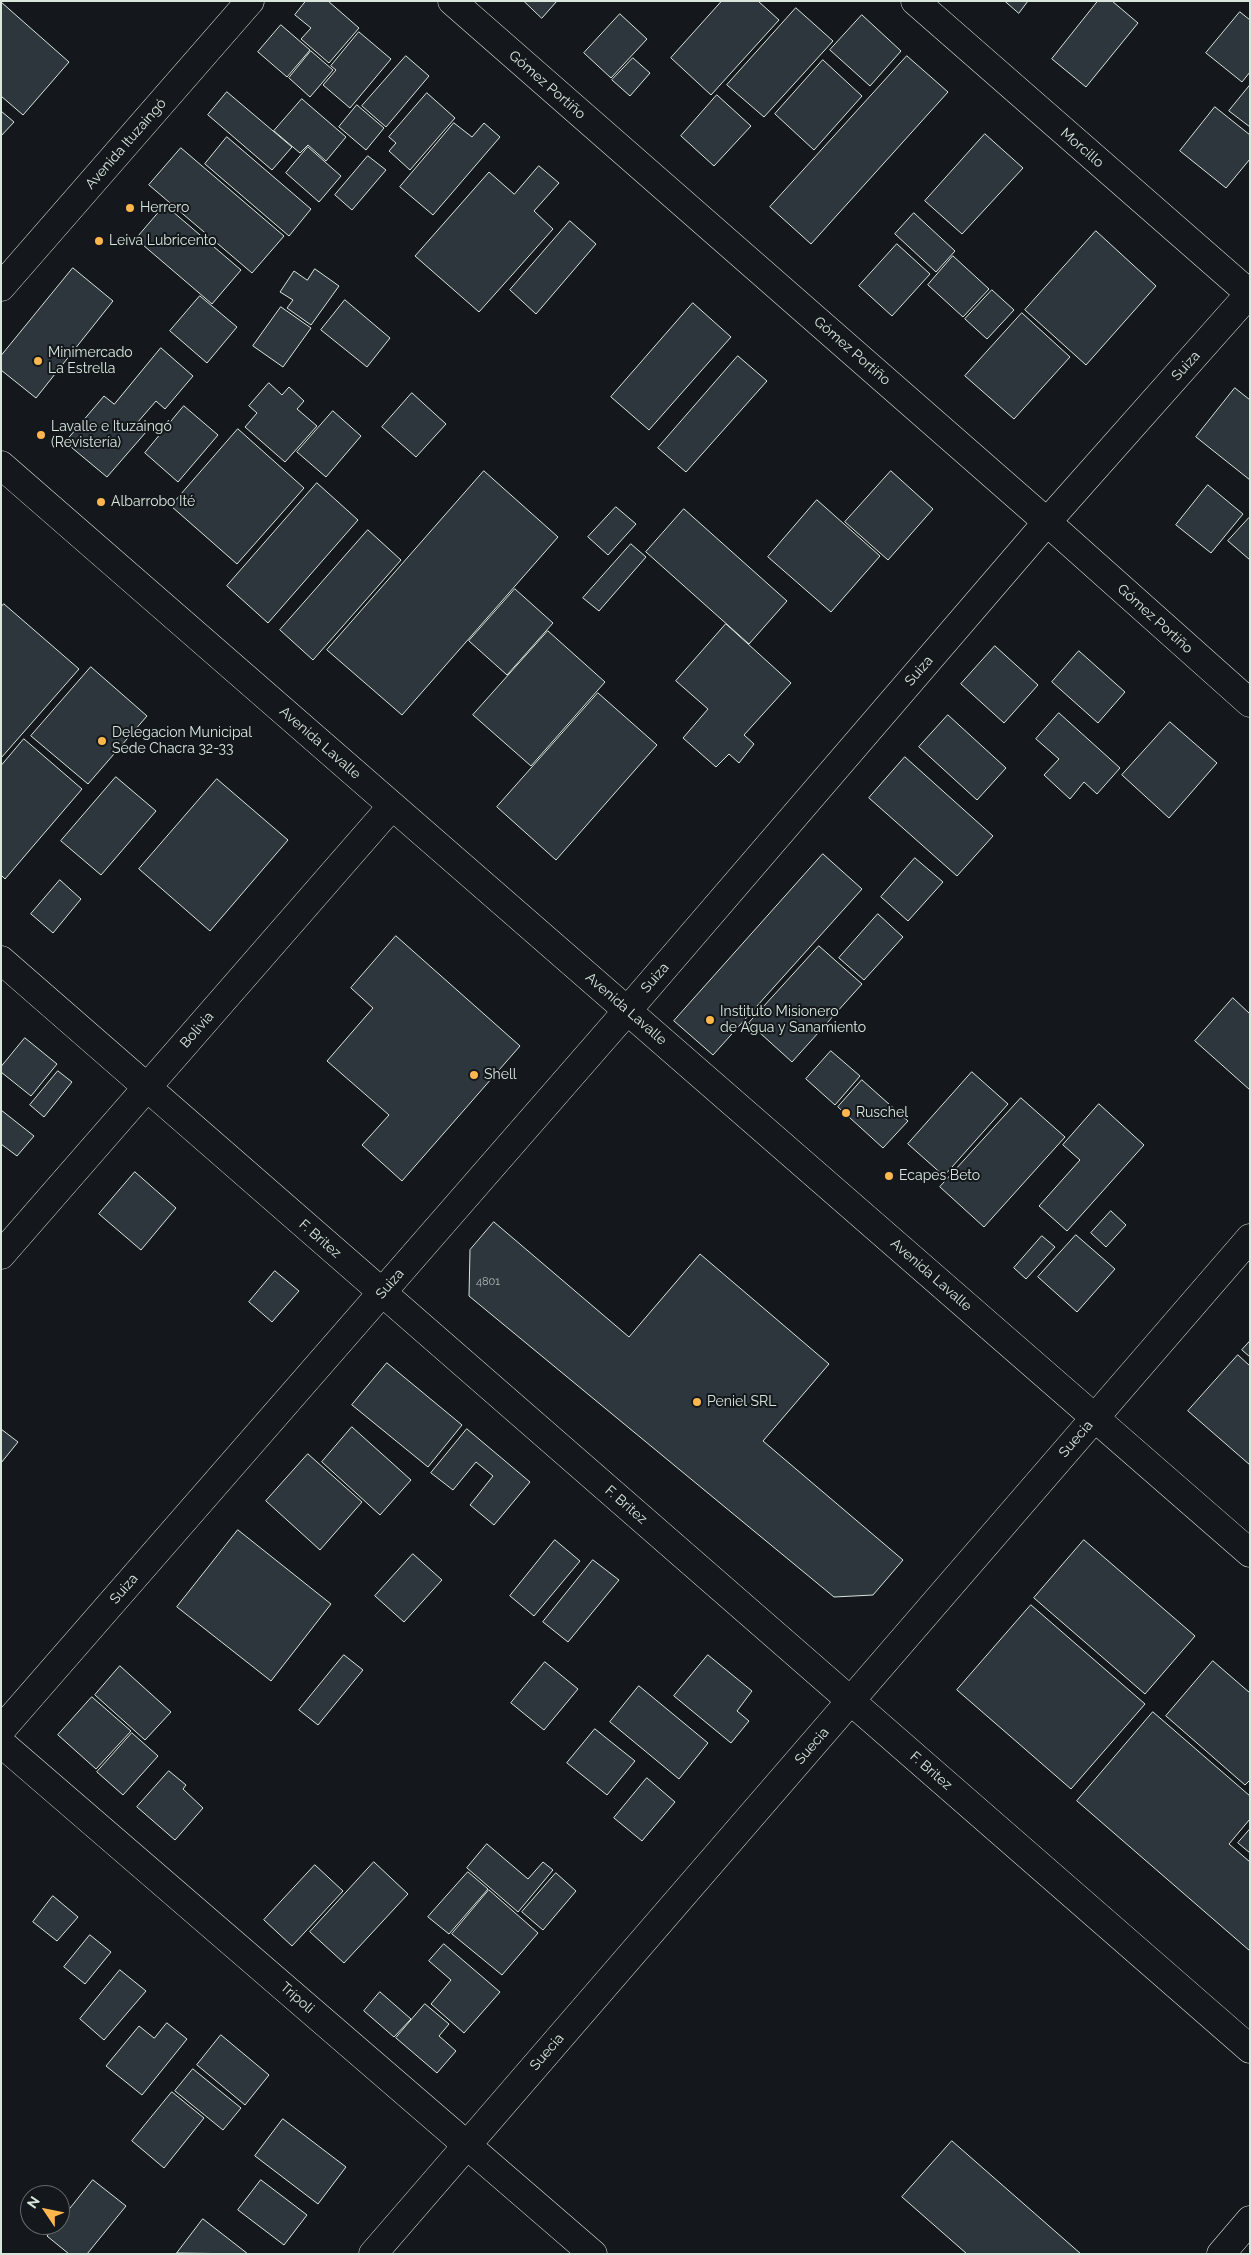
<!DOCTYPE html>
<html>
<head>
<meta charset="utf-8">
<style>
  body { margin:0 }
  #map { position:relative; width:1251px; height:2255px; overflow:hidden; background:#14181c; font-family:Raleway,sans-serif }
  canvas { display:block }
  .frame { position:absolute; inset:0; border:2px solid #d8e6dc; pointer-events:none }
  .north { position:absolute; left:20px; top:2185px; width:50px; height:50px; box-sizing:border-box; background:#14181c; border:1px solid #626a69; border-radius:50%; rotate:304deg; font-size:14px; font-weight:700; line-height:20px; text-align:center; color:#d8e6dc }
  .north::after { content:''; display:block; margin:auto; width:18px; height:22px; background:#ffb74d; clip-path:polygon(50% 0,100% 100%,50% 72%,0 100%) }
</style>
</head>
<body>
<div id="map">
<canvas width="1251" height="2255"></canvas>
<div class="frame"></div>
<div class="north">N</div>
</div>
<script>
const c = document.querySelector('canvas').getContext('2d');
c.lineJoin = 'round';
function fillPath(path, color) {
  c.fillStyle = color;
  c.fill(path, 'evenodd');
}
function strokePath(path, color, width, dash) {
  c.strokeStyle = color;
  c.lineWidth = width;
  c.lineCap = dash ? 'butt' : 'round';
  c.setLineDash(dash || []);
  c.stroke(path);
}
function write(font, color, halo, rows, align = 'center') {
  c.font = font + ' Raleway,sans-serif';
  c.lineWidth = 4;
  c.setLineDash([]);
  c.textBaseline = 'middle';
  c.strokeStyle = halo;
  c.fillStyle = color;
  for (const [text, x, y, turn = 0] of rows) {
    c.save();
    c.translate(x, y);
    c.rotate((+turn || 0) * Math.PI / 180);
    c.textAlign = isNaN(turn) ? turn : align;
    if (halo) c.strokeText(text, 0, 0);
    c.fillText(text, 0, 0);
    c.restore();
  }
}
const building = new Path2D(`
  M306,1H328L359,28L329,63L301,39L311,28L295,15Z
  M524,1H557L542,18Z
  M722,1H758L779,20L711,95L671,58Z
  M1005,1H1028L1019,13Z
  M1098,1H1112L1138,23L1086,87L1052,59Z
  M1,2L69,62L23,115L1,96Z
  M796,8L833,41L764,117L727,85Z
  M1240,12L1250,20V72L1242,82L1206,53Z
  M620,14L647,39L611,78L584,53Z
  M862,15L901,51L870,86L830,50Z
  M281,25L310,50L287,77L258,52Z
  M359,32L391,59L350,108L323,85L336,70L331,66Z
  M311,51L333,70L310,97L289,78Z
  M406,56L429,76L386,127L362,106Z
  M907,56L948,92L811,244L770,207Z
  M633,58L650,73L630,96L612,80Z
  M823,60L862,96L814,150L775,114Z
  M1250,85V127L1229,111Z
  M227,92L292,147L272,170L208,115Z
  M427,93L455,118L410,170L389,151L396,143L389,137Z
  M717,95L751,126L714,166L681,136Z
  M302,99L346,137L326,161L308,145L300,153L274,131Z
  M357,105L384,128L366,150L339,127Z
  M1215,107L1250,135V159L1226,188L1180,151Z
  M1,111L14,122L1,136Z
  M454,123L472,137L484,123L500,137L433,215L400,187Z
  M985,134L1023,168L962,234L925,201Z
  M227,137L311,209L289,236L205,164Z
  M308,147L341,176L319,202L286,173Z
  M181,148L284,236L252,273L149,185Z
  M368,156L386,170L352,210L335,195Z
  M539,166L559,183L534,211L553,229L479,312L415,256L489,172L514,194Z
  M165,205L241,270L212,304L136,239Z
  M914,213L955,251L936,272L895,234Z
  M570,221L596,244L536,314L510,290Z
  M1096,231L1156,286L1086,365L1025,310Z
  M897,244L930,274L892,316L859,286Z
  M953,256L989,289L963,317L928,285Z
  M73,268L113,301L36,398L1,370V356Z
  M315,269L339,286L311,325L287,308L293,300L280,292L294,271L307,280Z
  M992,290L1014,310L987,339L965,319Z
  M200,296L237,327L207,363L170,331Z
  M345,300L390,338L367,367L321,330Z
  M693,303L731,337L649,430L611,397Z
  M281,307L311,328L283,367L253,346Z
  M1022,313L1070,357L1014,419L965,376Z
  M161,348L193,376L165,409L156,401L137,423L146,432L107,477L65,442L104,396L114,404Z
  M738,356L767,381L686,472L658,448Z
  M269,383L282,395L289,387L304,401L297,409L317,426L285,462L245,427L257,413L249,406Z
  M1235,388L1250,400V480L1196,437Z
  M412,393L446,424L416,457L382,427Z
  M184,406L218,435L178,482L145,453Z
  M333,411L361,436L326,477L297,452Z
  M238,429L304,488L237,564L171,506Z
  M484,471L558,537L402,715L327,650Z
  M891,471L933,509L888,560L845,522Z
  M317,483L358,520L268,623L227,586Z
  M1208,485L1243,514L1211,553L1176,525Z
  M817,500L880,556L831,612L768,557Z
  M616,507L636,524L608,555L588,537Z
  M684,509L787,601L749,644L646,552Z
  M1249,518L1250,519V560L1228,541Z
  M368,530L401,560L313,660L280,630Z
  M631,544L646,557L599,611L583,598Z
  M515,589L553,623L507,675L469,641Z
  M4,604L79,669L1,758V607Z
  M726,624L791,683L744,735L754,744L739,763L729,754L716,767L683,738L708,709L676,681Z
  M548,631L605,682L531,766L473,715Z
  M995,646L1038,685L1004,723L961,684Z
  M1079,651L1125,692L1098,723L1052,682Z
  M91,667L147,716L88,784L31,736Z
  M598,693L657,745L556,860L497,807Z
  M1059,713L1120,768L1097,794L1084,782L1070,799L1044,775L1059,759L1036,739Z
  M948,715L1006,768L977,800L919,747Z
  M1170,722L1217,763L1169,818L1122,775Z
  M24,739L82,789L5,879L1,875V766Z
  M905,757L993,836L957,876L869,798Z
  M116,777L156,811L101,875L61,841Z
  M217,779L288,840L210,931L139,869Z
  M823,854L862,889L713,1055L674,1021Z
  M915,858L943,882L908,921L881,897Z
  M60,880L81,899L53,933L31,914Z
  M878,914L903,937L864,980L839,958Z
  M396,936L520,1046L402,1181L362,1145L389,1115L327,1061L373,1008L351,988Z
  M819,946L862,984L792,1062L749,1023Z
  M1233,998L1250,1014V1090L1195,1041Z
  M25,1038L57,1064L31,1096L1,1072V1067Z
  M831,1051L860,1076L835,1105L806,1079Z
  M58,1071L72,1082L44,1117L30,1105Z
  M972,1072L1008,1104L944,1176L908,1144Z
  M862,1080L908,1121L883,1148L838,1107Z
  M1021,1098L1065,1137L984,1227L940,1187Z
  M1099,1104L1144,1145L1067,1231L1039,1206L1080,1160L1063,1145Z
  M1,1110L34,1136L17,1156L1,1144Z
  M135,1172L176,1208L141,1250L99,1214Z
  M1111,1211L1126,1225L1106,1247L1091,1233Z
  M494,1222L629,1337L700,1254L829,1364L763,1441L903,1560L873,1595L834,1597L469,1296L470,1250Z
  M1076,1235L1115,1269L1077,1312L1038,1277Z
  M1042,1236L1055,1247L1026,1279L1014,1268Z
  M275,1271L299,1291L272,1322L249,1302Z
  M1250,1341V1357L1242,1350Z
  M1238,1355L1250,1366V1465L1188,1411Z
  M387,1363L462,1425L428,1467L352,1405Z
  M352,1427L411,1480L380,1515L322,1462Z
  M1,1429L18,1442L1,1463Z
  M467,1429L530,1482L494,1525L470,1505L493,1476L476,1462L453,1490L431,1473Z
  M308,1454L362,1502L320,1550L266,1501Z
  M238,1530L331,1604L271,1681L177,1607Z
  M555,1540L580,1561L534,1616L510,1596Z
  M1084,1540L1195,1636L1145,1694L1034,1598Z
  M413,1554L442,1580L404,1622L375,1596Z
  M593,1560L619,1580L568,1642L543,1622Z
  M1031,1605L1145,1704L1071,1789L957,1690Z
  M344,1655L363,1670L318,1725L299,1710Z
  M708,1655L752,1691L737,1711L749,1721L731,1743L674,1696Z
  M1213,1661L1250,1693V1780L1245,1785L1166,1716Z
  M545,1662L578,1689L544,1730L511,1703Z
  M120,1666L171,1712L145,1740L95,1695Z
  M639,1686L708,1743L679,1779L610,1722Z
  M92,1697L131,1731L96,1769L58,1735Z
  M1153,1712L1250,1796V1819L1229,1844L1250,1862V1951L1077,1801Z
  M595,1729L635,1761L607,1795L567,1763Z
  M132,1733L158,1756L123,1795L97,1772Z
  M169,1771L186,1785L183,1789L203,1808L175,1840L137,1807Z
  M647,1778L675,1802L642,1841L614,1818Z
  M1250,1829V1853L1238,1843Z
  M487,1844L528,1879L543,1862L553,1870L518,1912L467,1868Z
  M374,1862L408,1894L344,1963L310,1932Z
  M315,1865L343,1891L292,1946L264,1920Z
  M468,1872L488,1889L449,1934L428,1917Z
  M556,1873L576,1891L543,1930L522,1912Z
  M489,1890L538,1933L502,1975L452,1934Z
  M53,1896L78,1917L57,1941L33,1922Z
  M90,1935L111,1952L85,1984L64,1967Z
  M444,1944L500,1992L464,2033L431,2004L451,1980L429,1961Z
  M120,1970L146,1991L104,2040L80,2019Z
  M380,1992L411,2019L394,2037L364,2011Z
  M425,2004L449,2024L439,2036L456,2051L437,2073L396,2038Z
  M167,2023L187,2039L142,2095L106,2066L139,2026L154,2038Z
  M221,2035L269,2075L245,2105L197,2065Z
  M193,2069L241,2108L223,2130L175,2091Z
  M172,2092L204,2118L164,2168L132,2141Z
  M283,2119L346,2167L318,2204L255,2156Z
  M952,2141L1081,2254H967L902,2197Z
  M93,2180L126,2206L87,2254H69L47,2236L56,2225H60V2221Z
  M261,2180L307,2215L284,2245L238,2210Z
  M203,2219L248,2254L177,2253Z`);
fillPath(building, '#2c363c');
strokePath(building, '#d8e6dc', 1);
const minor = new Path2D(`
  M452,1L1047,522L1250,703
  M915,1L1250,294
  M1,960L1250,2049
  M1,1255L392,806
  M1,1730L627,1011L1047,522L1250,293
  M1,1743L593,2254
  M373,2254L1250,1238`);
const secondary = new Path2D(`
  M1,287L250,1
  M1221,2254L1250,2220`);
const primary = new Path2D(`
  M1,465L1250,1553`);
strokePath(minor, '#d8e6dc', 29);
strokePath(secondary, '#d8e6dc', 29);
strokePath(primary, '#d8e6dc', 29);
strokePath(minor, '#14181c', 28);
strokePath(secondary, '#14181c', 28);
strokePath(primary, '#14181c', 28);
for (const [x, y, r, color] of [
  [130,208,5,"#ffb74d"],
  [99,241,5,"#ffb74d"],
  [38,361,5,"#ffb74d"],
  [41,435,5,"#ffb74d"],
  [101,502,5,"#ffb74d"],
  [102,741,5,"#ffb74d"],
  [710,1020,5,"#ffb74d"],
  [474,1075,5,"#ffb74d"],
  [846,1113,5,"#ffb74d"],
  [889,1176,5,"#ffb74d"],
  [697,1402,5,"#ffb74d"]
]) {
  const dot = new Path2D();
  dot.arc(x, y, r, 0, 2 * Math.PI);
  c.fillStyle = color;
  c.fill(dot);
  strokePath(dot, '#14181c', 2);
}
write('11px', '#adbab4', null, [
  ["4801",488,1282]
]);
write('14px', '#d8e6dc', '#14181c', [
  ["Gómez Portiño",547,85,41],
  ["Avenida Ituzaingó",126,144,-49],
  ["Morcillo",1082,148,41],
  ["Gómez Portiño",852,351,41],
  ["Suiza",1186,366,-48],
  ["Gómez Portiño",1155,619,42],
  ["Suiza",919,671,-49],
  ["Avenida Lavalle",320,743,41],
  ["Suiza",655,978,-49],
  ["Avenida Lavalle",626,1009,41],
  ["Bolivia",197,1030,-49],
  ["F. Britez",320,1239,41],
  ["Avenida Lavalle",931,1275,41],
  ["Suiza",390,1284,-49],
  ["Suecia",1076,1439,-49],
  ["F. Britez",626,1505,41],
  ["Suiza",124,1589,-49],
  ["Suecia",812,1746,-49],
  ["F. Britez",931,1771,41],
  ["Trípoli",297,1998,41],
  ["Suecia",547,2052,-49]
]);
write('14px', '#d8e6dc', '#14181c', [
  ["Herrero",140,208],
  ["Leiva Lubricento",109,241],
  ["Minimercado",48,353],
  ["La Estrella",48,369],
  ["Lavalle e Ituzaingó",51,427],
  ["(Revistería)",51,443],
  ["Albarrobo Ité",111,502],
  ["Delegacion Municipal",112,733],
  ["Sede Chacra 32-33",112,749],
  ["Instituto Misionero",720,1012],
  ["de Agua y Sanamiento",720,1028],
  ["Shell",484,1075],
  ["Ruschel",856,1113],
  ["Ecapes Beto",899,1176],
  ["Peniel SRL",707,1402]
], 'left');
</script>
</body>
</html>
